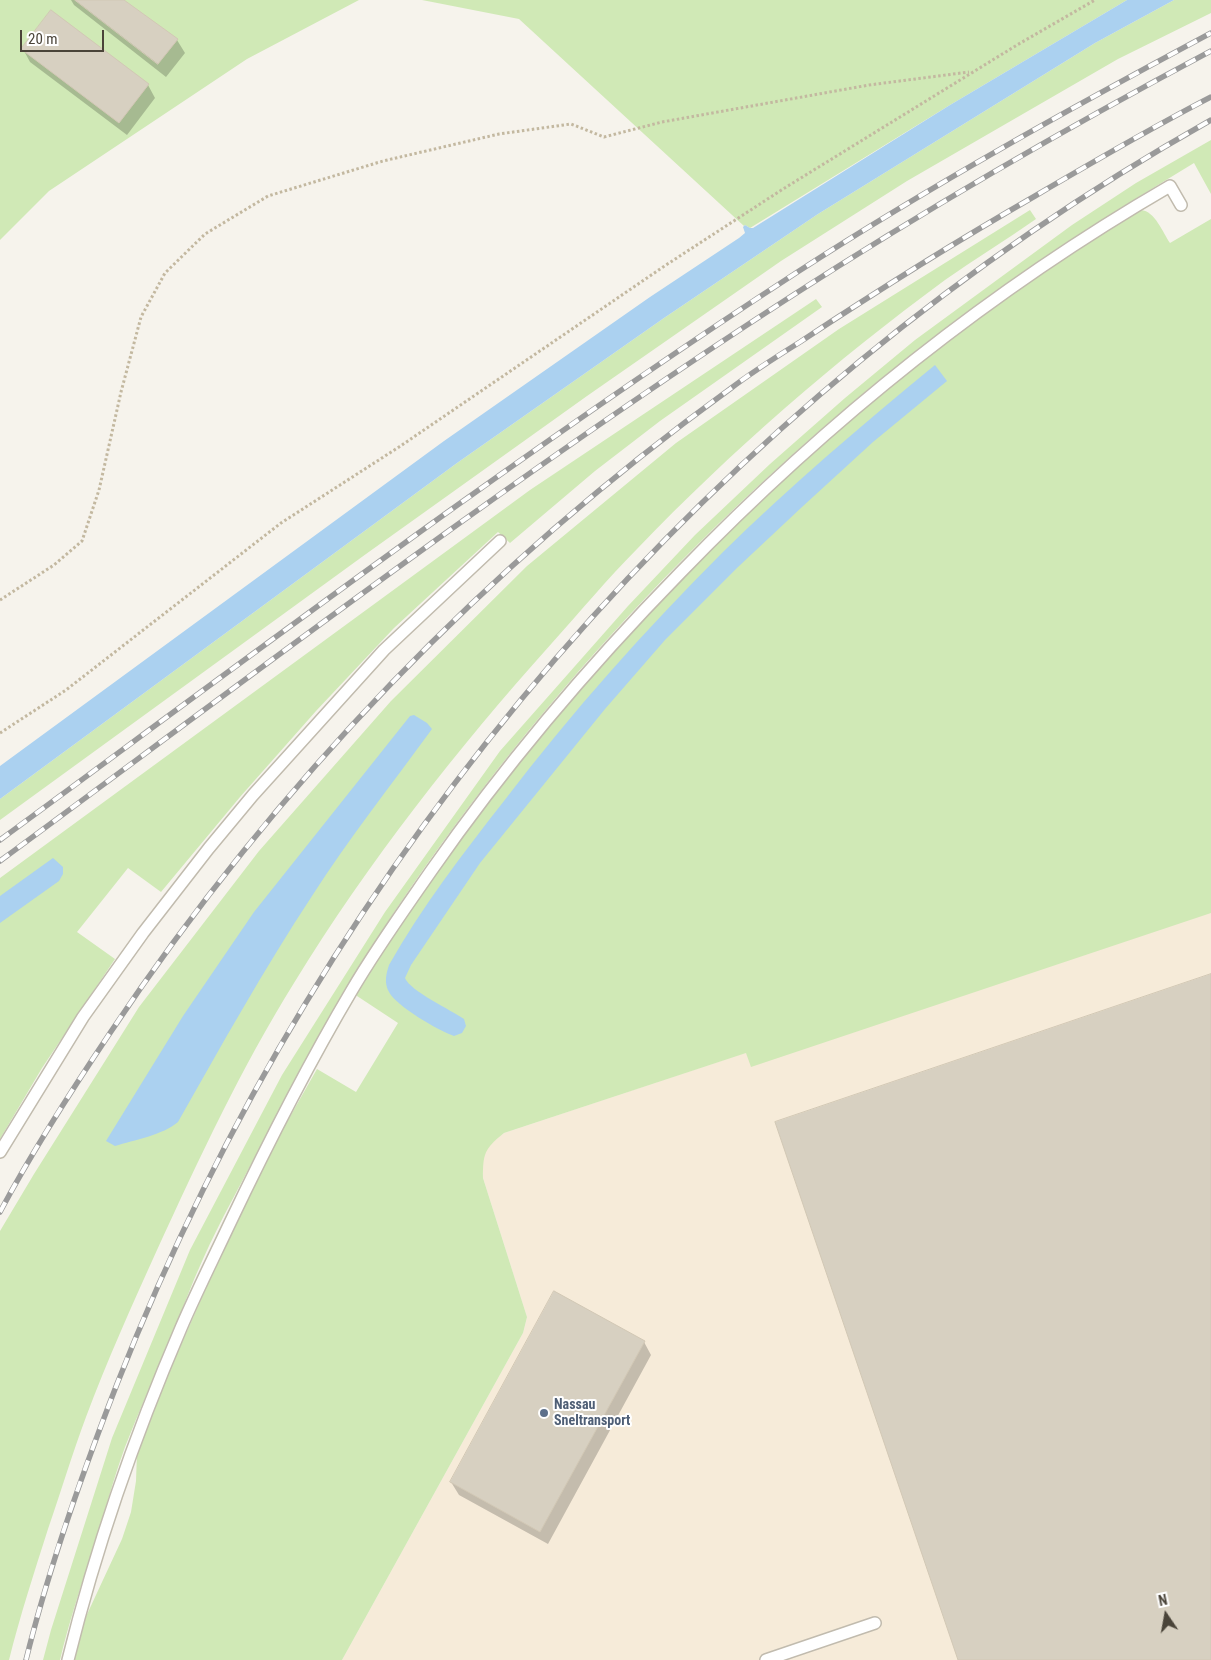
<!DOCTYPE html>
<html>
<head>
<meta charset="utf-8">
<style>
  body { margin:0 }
  #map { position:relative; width:1211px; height:1660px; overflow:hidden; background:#f6f3ec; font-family:"Roboto Condensed",sans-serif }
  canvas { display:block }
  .north { position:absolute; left:1141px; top:1590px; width:50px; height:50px; -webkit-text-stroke:4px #fff; paint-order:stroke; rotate:348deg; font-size:14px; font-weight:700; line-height:20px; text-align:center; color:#4a4439 }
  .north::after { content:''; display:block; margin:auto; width:18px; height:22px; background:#4a4439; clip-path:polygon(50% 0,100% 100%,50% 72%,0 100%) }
  .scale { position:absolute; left:20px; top:30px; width:84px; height:22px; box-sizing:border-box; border:2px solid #4a4439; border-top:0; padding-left:6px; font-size:15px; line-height:18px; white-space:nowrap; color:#4a4439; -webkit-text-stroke:4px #fff; paint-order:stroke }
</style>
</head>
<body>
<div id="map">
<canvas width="1211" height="1660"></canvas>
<div class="north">N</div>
<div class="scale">20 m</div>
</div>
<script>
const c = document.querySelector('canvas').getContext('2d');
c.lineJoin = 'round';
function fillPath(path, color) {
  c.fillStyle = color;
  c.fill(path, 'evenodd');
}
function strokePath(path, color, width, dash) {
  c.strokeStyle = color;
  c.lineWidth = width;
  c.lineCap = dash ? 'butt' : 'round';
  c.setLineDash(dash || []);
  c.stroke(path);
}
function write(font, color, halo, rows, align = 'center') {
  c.font = font + ' "Roboto Condensed",sans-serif';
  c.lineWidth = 4;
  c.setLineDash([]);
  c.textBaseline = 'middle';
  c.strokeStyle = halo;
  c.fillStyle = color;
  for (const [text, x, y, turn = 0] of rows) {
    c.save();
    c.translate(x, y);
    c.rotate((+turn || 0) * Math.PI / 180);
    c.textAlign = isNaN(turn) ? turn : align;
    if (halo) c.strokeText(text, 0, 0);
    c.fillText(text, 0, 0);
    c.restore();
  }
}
fillPath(new Path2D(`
  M1211,898V1660H342L523,1333L527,1317L483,1178V1158L487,1148L495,1140L504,1133Z`), '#f6ebd9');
fillPath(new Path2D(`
  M0,0H359L247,59L49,191L0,240Z
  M422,0H1127L950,105L750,228L745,225L744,226L519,19Z
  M1174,0H1211V13L1118,59L907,181L781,261L587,396L366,554L0,820V799L457,463L664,318L818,214L1095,43Z
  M1211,140V194L1194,163C1100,220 1007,279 921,347C716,507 526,710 384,928C339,999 298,1072 260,1147C241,1184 220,1221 203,1259C191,1285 181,1313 170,1340C155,1375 139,1411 125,1447C113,1480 104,1515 93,1549C81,1586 69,1622 60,1660H43L51,1630L112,1438L190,1250L282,1075L385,912L500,751L628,606L695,535L770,464L845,398L915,340L1072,225L1136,183Z
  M1030,210L1036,219C1006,240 975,259 945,280C836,360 731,451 637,549C607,579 580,612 552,643C457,749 368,862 294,983C241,1068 199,1159 157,1250C132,1305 107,1361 86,1417C72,1454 61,1492 48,1529C34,1573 20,1616 9,1660H0V1231L34,1174L139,1007L259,851L391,701L527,566L676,443L839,329Z
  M1141,210C1155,211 1163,233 1170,243L1211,219V913L751,1067L746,1053L504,1133C484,1149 483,1154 483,1178L527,1317L523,1333L342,1660H74L83,1623L122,1539L131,1512L136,1481L137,1453L173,1363L221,1254L271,1150L317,1069L356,1092L398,1023L357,996V992C409,911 464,829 525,754C605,657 691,565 783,480C839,427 899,379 960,333C1006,298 1052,262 1102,232C1115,225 1128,216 1141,210Z
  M816,299L822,307L660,421L595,471L510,543L498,532L394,628L316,711L240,797L161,892L128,868L77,932L115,959L42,1068L0,1139V878L530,490Z`), '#d0e9b6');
fillPath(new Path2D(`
  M1127,0H1174L1095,43L818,214L664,318L457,463L0,799V766L444,441L650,297L739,238L745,233L743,227L745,225L750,228H753L950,105Z
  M935,365L947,381L873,442L802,507L738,567L665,640L605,709L480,863L411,965L405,978C410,991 451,1010 464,1019L466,1026L462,1033L454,1036C439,1031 396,1006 389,992C384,983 386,974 389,965C421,908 464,852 504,801C571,713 645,630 723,552C790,486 862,425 935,365Z
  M414,715L427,723L432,729C392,784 349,838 312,896C264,969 221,1046 178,1122C163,1135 134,1140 115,1146L106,1141L183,1016L254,912L410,716Z
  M53,858L63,867V874L59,881L0,923V896Z`), '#abd1f0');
fillPath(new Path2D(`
  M71,0H122L177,40L185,53L166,77L74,5Z
  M23,49L148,85L155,98L127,135L30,62Z
  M644,1342L651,1355L548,1544L459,1495L451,1482Z`), '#0003');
const building = new Path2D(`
  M75,0H124L178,39L158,64Z
  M51,10L149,84L119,123L21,49Z
  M1211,974V1660H958L775,1122Z
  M554,1291L645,1341L540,1532L450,1482Z`);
fillPath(building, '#d7d0c1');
strokePath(building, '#d2c8b5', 1);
const service = new Path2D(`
  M0,1152L83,1017L143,933L209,848L253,795L384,650L500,541
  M68,1660C96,1547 135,1435 181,1328C196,1293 213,1259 229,1225C267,1145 307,1066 352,990C376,949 404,910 431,871C505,765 589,666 680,573C825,423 989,291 1170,186L1181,205
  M766,1660L875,1623`);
strokePath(service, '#c1bbae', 14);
strokePath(new Path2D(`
  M0,600L54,565L82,541L99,490L121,392L141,317L165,273L205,234L268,196L383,161L499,134L571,124L604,137L662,122L869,85L969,72
  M0,733L66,690L281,523L399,447L666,265L783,189L1017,45L1095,0`), '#c3b8a0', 3, [2.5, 2.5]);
strokePath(service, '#fff', 11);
const rail = new Path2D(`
  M0,840C264,646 525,449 799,271C932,185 1071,108 1211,33
  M0,861C259,670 516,474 787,299C925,210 1066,128 1211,51
  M0,1212C33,1150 71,1091 110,1033C276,784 487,565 730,389C752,372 776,357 800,342C877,291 955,242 1035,196C1093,162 1151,128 1211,97
  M26,1660C49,1566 82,1474 117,1384C325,855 715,399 1211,120`);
strokePath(rail, '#9a9a9a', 5.5);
strokePath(rail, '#fff', 4, [11]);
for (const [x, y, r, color] of [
  [544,1413,5,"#5c6f8a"]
]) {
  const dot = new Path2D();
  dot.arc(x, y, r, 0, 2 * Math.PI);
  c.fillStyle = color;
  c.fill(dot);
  strokePath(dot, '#fff', 2);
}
write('bold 14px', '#4e5e75', '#fff', [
  ["Nassau",554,1405],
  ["Sneltransport",554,1421]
], 'left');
</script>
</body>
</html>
